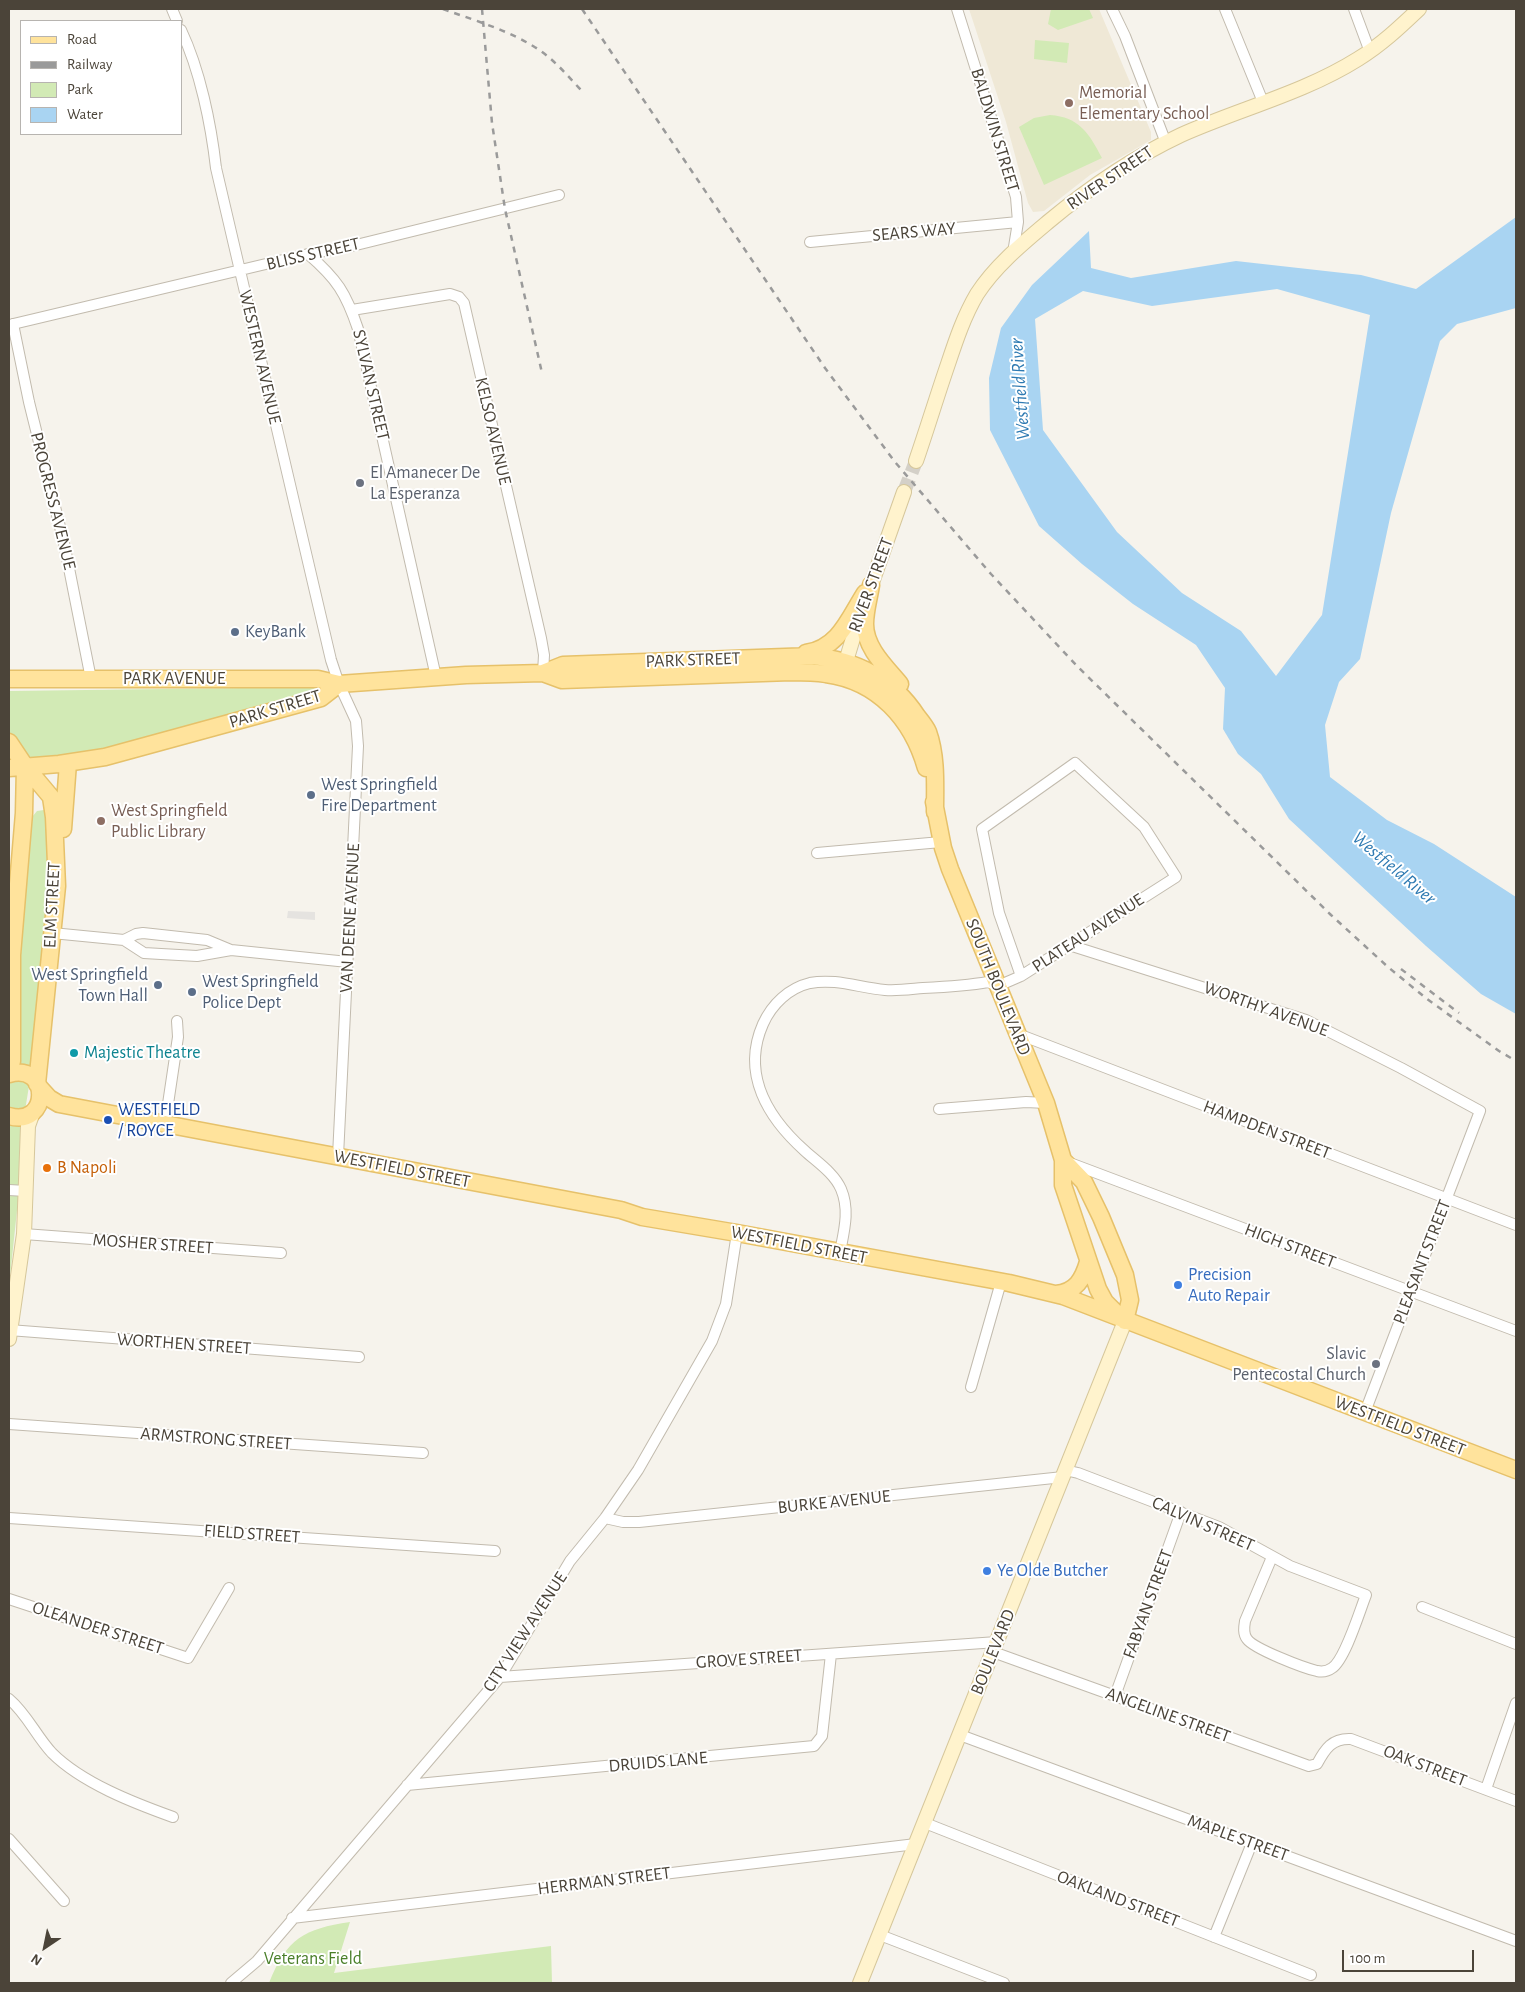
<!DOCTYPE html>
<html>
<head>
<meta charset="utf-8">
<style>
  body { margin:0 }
  #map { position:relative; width:1525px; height:1992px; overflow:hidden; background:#f6f3ec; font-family:"Alegreya Sans",sans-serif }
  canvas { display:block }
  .frame { position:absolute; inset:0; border:10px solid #4b4439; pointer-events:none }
  .legend { position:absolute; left:20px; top:20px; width:162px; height:115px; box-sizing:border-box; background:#fff; border:1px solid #b7b4b0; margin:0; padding:6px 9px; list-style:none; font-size:15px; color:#4b4439 }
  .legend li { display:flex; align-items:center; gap:10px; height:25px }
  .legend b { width:25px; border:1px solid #b7b4b0 }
  .north { position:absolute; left:20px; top:1922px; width:50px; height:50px; -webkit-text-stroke:4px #fff; paint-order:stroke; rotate:214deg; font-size:14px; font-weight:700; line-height:20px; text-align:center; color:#4b4439 }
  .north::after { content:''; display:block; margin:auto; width:18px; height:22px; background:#4b4439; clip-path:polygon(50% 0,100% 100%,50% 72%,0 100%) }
  .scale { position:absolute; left:1342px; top:1950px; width:132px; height:22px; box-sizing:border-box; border:2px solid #4b4439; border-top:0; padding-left:6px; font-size:15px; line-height:18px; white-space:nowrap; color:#4b4439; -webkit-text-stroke:4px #fff; paint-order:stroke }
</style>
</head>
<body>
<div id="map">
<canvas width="1525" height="1992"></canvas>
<div class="frame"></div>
<ul class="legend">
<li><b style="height:6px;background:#ffe39c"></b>Road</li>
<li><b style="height:6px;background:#9a9a9a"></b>Railway</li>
<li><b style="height:14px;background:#d2eab5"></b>Park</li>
<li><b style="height:14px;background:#a9d4f2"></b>Water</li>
</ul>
<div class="north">N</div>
<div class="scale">100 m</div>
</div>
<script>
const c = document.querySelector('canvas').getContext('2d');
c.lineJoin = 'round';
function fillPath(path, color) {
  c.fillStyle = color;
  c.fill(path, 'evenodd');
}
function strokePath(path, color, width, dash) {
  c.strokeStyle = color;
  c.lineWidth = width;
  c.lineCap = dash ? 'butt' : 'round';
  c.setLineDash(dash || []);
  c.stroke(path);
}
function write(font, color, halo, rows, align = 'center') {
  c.font = font + ' "Alegreya Sans",sans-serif';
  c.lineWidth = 4;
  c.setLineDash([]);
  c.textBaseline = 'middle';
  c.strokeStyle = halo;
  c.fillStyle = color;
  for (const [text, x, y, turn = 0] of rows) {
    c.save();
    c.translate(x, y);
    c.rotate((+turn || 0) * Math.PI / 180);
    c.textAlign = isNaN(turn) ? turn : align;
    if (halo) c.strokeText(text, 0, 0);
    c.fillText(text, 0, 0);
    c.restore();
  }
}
fillPath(new Path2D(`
  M969,9H1099L1151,132V140L1090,175L1044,211L1033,212L1028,203L1006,122Z`), '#efe8d6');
fillPath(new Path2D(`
  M1051,9H1089L1093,18L1058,30L1048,24Z
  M1035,40L1069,43L1067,63L1034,59Z
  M1050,115C1079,117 1089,133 1102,158L1044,185L1019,127L1034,118Z
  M318,687L319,691C217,720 115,757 9,760V691Z
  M44,810L46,814L49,861L47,898L33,1061L24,1117L18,1201L9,1286V1068L17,1003L32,817L37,811Z
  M350,1922L334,1973L551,1946L552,1983H269C287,1938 304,1929 350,1922Z`), '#d2eab5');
fillPath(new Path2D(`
  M288,911L315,912V920L287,918Z`), '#e5e3e0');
fillPath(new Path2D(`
  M1516,217V308L1457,324L1440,341L1391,513L1360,659L1339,682L1325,725L1330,777L1387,820L1434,844L1516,897V1014L1481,994L1426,946L1289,819L1261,774L1238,754L1223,729L1225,688L1196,645L1133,604L1082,564L1039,526L990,430L989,378L1001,328L1032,285L1089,231L1091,268L1131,278L1236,261L1361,275L1416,289ZM1277,289L1370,315L1322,615L1276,676L1241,631L1182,593L1117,532L1043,430L1035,319L1083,291L1152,306Z`), '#a9d4f2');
strokePath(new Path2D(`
  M904,492L916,461`), '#d4d0c8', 14, [14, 7]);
const street = new Path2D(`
  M172,9L177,21
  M957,9L1016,197L1018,222L1013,253
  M1112,9L1125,36L1166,143
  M1225,9L1263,102
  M1354,9L1370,52
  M181,30C200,70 211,124 216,168L331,660L339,684L356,721L358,746L338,1156
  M810,242L1018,222
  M308,254C337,279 346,293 358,329L436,677
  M352,310L450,294L459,297L464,303L541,638L544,655L543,673
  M13,324L29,402L64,543L91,679
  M9,325L308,254L352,246L559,195
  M817,853L941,842
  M52,933L124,940L144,953L161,954L197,956L231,950L348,962
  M124,940L136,934L143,933L207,940L231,950
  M1069,945L1306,1020L1401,1068L1480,1111L1365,1412
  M1018,1034L1516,1225
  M939,1109L1026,1102L1046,1103
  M165,1124L178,1037L177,1021
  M1070,1163L1516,1331
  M9,1190L26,1191
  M24,1234L281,1253
  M840,1252C844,1231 850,1210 841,1189C834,1173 817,1162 805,1151C768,1118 741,1074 763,1024C772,1004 789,988 810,983C836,978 860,988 885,990C898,991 911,989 923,988C945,987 966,986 988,982L998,986L1021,976L1176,877L1144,827L1075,763L982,829L999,913L1021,976
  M9,1330L359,1357
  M971,1387L1001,1282
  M9,1424L423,1453
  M1065,1470L1078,1473L1219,1527L1290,1566L1366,1595C1360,1610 1345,1660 1332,1668C1328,1671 1322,1672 1317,1671C1304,1668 1254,1649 1247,1639C1243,1634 1244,1627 1245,1621L1272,1557
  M9,1518L495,1551
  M605,1518L623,1522H639L1063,1477
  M9,1599L188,1658L229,1588
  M1422,1607L1516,1644
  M993,1652L1309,1766L1317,1764C1325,1749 1332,1738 1351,1739L1516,1801
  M500,1677L997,1642
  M1115,1696L1181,1512
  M9,1699C27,1714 36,1736 52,1753C82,1783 134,1803 173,1817
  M960,1735L1516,1941
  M407,1785L814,1746L822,1736L831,1654
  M1486,1789L1516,1703
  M925,1823L1311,1975
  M9,1839L64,1901
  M292,1918L916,1844
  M880,1935L1004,1983
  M1214,1937L1252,1843
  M231,1983L257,1961L500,1677L570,1561L605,1518L638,1470L712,1341L726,1304L737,1233`);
const secondary = new Path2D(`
  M916,461C927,429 937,396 948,364C956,340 964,316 977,294C995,266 1023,243 1048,222C1090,187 1132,158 1181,135C1239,109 1304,93 1358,59C1381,45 1400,27 1419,9
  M843,671L857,625L904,492
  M9,1339L24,1234L28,1126L33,1112
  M860,1983L1125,1321`);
const primary = new Path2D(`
  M871,585C869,598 865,611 865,624C865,648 886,667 900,684
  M806,653C839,648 849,618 865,593
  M543,673L562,680L791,672C803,672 814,672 826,674C878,681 912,719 926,768
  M9,679H318L339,684
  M9,742L25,766L51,797L54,817L57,886L37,1084
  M9,768L59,764L105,757L321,698L339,684L466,675L543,673L563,665L813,656C856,660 893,679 917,716C921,721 926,727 928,732C937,757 935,787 935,812
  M934,802L943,848L950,869L1046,1103L1063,1160V1185L1098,1289L1105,1302L1118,1315
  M63,829L68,763
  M9,1072L12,1061V955L24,813L25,766
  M9,1074C51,1062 50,1128 9,1116
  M39,1087L49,1098L59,1104C246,1139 433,1176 621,1210L642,1217L737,1233L1009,1283L1063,1296L1516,1470
  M1063,1160L1084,1182L1101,1217L1125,1275L1130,1300L1125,1321
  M1056,1294C1076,1292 1083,1279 1088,1262`);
strokePath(street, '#c2bbae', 12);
strokePath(secondary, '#d6c79b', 16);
strokePath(primary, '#e6c16a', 19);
strokePath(street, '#fff', 10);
strokePath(secondary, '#fff3cd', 14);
strokePath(primary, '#ffe39c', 16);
strokePath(new Path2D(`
  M443,9C473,20 505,29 533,46C552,57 566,74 581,90
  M482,9L492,123L505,209L542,373
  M582,9L825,368L895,462L991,574L1077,666L1331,915L1388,967L1427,999L1499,1051L1516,1061
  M1401,969L1459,1013`), '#9a9a9a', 2.5, [6, 6]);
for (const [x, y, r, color] of [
  [1069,103,5,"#8d6e63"],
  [360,483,5,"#6b7280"],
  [235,632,5,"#5c6f8a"],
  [311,795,5,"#5c6f8a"],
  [101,821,5,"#8d6e63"],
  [158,985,5,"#5c6f8a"],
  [192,992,5,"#5c6f8a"],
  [74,1053,5,"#0f9aa8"],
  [108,1120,5,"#1a4fb4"],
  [47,1168,5,"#e8710a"],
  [1178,1285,5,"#3f7fe0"],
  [1376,1364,5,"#6b7280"],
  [987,1571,5,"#3f7fe0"]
]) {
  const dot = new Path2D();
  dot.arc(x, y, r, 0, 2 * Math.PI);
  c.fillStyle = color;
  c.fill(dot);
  strokePath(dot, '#fff', 2);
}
write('18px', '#785e54', '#fff', [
  ["Memorial",1079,93],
  ["Elementary School",1079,114],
  ["West Springfield",111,811],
  ["Public Library",111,832]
], 'left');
write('18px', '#4b4439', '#fff', [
  ["BALDWIN STREET",995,130,73],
  ["RIVER STREET",1110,178,-34],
  ["SEARS WAY",914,232,-5],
  ["BLISS STREET",313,254,-13],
  ["WESTERN AVENUE",260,357,77],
  ["SYLVAN STREET",371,385,77],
  ["KELSO AVENUE",493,431,77],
  ["PROGRESS AVENUE",53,501,76],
  ["RIVER STREET",871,585,-70],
  ["PARK STREET",693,660,-2],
  ["PARK AVENUE",174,679],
  ["PARK STREET",275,709,-17],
  ["ELM STREET",52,905,-87],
  ["VAN DEENE AVENUE",350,918,-87],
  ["PLATEAU AVENUE",1088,933,-33],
  ["SOUTH BOULEVARD",998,987,68],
  ["WORTHY AVENUE",1266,1009,20],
  ["HAMPDEN STREET",1267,1130,21],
  ["WESTFIELD STREET",402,1169,11],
  ["MOSHER STREET",153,1244,4],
  ["WESTFIELD STREET",799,1245,11],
  ["HIGH STREET",1290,1246,21],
  ["PLEASANT STREET",1422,1262,-69],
  ["WORTHEN STREET",184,1344,4],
  ["WESTFIELD STREET",1400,1426,21],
  ["ARMSTRONG STREET",216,1439,4],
  ["BURKE AVENUE",834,1502,-6],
  ["CALVIN STREET",1203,1524,24],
  ["FIELD STREET",252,1534,4],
  ["FABYAN STREET",1148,1604,-70],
  ["OLEANDER STREET",98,1628,18],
  ["CITY VIEW AVENUE",525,1632,-57],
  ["BOULEVARD",993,1652,-68],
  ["GROVE STREET",749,1659,-4],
  ["ANGELINE STREET",1168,1715,20],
  ["DRUIDS LANE",658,1762,-5],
  ["OAK STREET",1425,1766,21],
  ["MAPLE STREET",1238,1838,20],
  ["HERRMAN STREET",604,1881,-7],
  ["OAKLAND STREET",1118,1899,21]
]);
write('18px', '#5b616d', '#fff', [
  ["El Amanecer De",370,473],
  ["La Esperanza",370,494],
  ["Slavic",1366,1354,"right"],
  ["Pentecostal Church",1366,1375,"right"]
], 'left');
write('18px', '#4e5e75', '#fff', [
  ["KeyBank",245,632],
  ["West Springfield",321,785],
  ["Fire Department",321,806],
  ["West Springfield",148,975,"right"],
  ["Town Hall",148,996,"right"],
  ["West Springfield",202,982],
  ["Police Dept",202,1003]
], 'left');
write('18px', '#0d838f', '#fff', [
  ["Majestic Theatre",84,1053]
], 'left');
write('18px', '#164399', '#fff', [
  ["WESTFIELD",118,1110],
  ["/ ROYCE",118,1131]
], 'left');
write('18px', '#c56008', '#fff', [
  ["B Napoli",57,1168]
], 'left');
write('18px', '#366cbe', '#fff', [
  ["Precision",1188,1275],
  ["Auto Repair",1188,1296],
  ["Ye Olde Butcher",997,1571]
], 'left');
write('18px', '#4a7f2a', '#fff', [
  ["Veterans Field",313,1959]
]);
write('italic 19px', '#2e7ab2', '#fff', [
  ["Westfield River",1020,389,-94],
  ["Westfield River",1394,868,40]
]);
</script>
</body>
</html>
